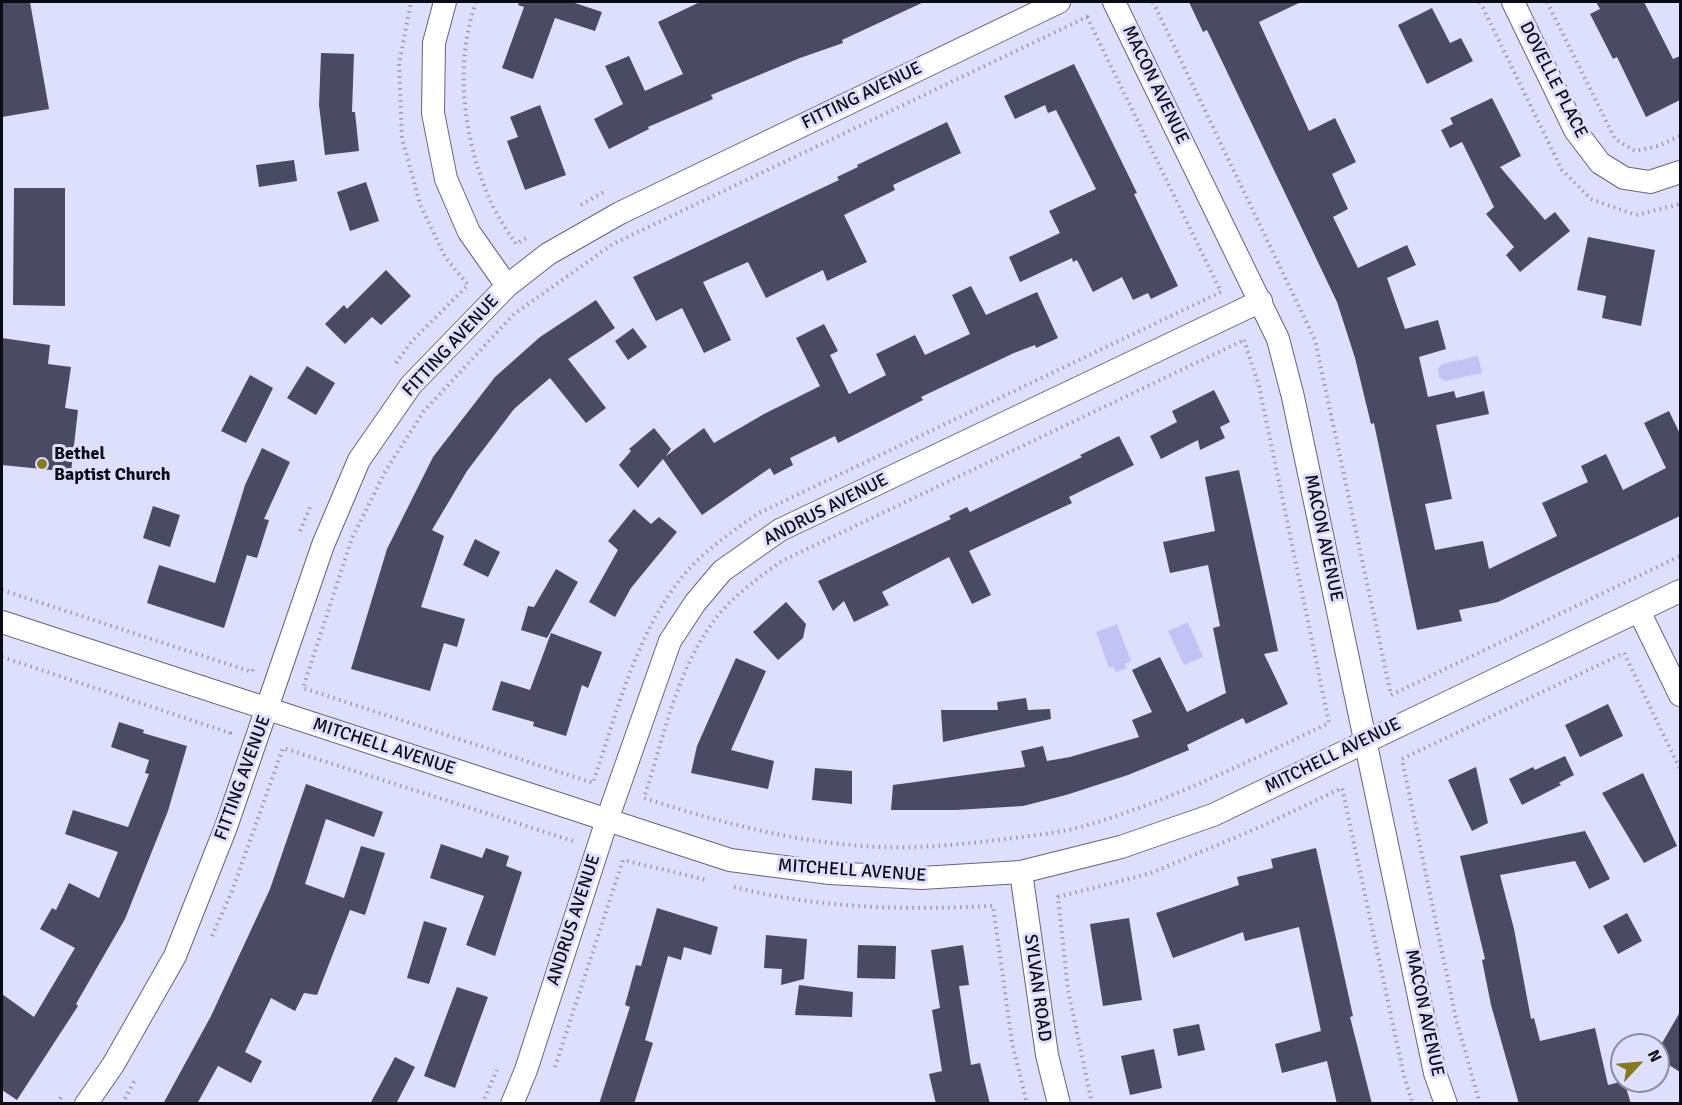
<!DOCTYPE html>
<html>
<head>
<meta charset="utf-8">
<style>
  body { margin:0 }
  #map { position:relative; width:1682px; height:1105px; overflow:hidden; background:#dedffd; font-family:Signika,sans-serif }
  canvas { display:block }
  .frame { position:absolute; inset:0; border:3px solid #0b0b15; pointer-events:none }
  .north { position:absolute; left:1610px; top:1033px; width:60px; height:60px; box-sizing:border-box; background:#dedffd; border:2px solid #8a8aa0; border-radius:50%; rotate:64deg; font-size:16px; font-weight:700; line-height:24px; text-align:center; color:#0b0b15 }
  .north::after { content:''; display:block; margin:auto; width:21px; height:27px; background:#847a20; clip-path:polygon(50% 0,100% 100%,50% 72%,0 100%) }
</style>
</head>
<body>
<div id="map">
<canvas width="1682" height="1105"></canvas>
<div class="frame"></div>
<div class="north">N</div>
</div>
<script>
const c = document.querySelector('canvas').getContext('2d');
c.lineJoin = 'round';
function fillPath(path, color) {
  c.fillStyle = color;
  c.fill(path, 'evenodd');
}
function strokePath(path, color, width, dash) {
  c.strokeStyle = color;
  c.lineWidth = width;
  c.lineCap = dash ? 'butt' : 'round';
  c.setLineDash(dash || []);
  c.stroke(path);
}
function write(font, color, halo, rows, align = 'center') {
  c.font = font + ' Signika,sans-serif';
  c.lineWidth = 6;
  c.setLineDash([]);
  c.textBaseline = 'middle';
  c.strokeStyle = halo;
  c.fillStyle = color;
  for (const [text, x, y, turn = 0] of rows) {
    c.save();
    c.translate(x, y);
    c.rotate((+turn || 0) * Math.PI / 180);
    c.textAlign = isNaN(turn) ? turn : align;
    if (halo) c.strokeText(text, 0, 0);
    c.fillText(text, 0, 0);
    c.restore();
  }
}
fillPath(new Path2D(`
  M1478,356L1482,373L1445,381L1439,377L1438,369L1442,364Z
  M1188,622L1203,657L1184,665L1168,631Z
  M1117,624L1131,661L1125,664L1127,668L1116,672L1113,667L1109,668L1096,632Z`), '#c1c3f5');
fillPath(new Path2D(`
  M2,2H30L49,109L2,117Z
  M519,2H572L602,12L595,31L555,18L533,79L502,68L524,7L518,5Z
  M700,2H924L842,40L843,43L800,58L711,95L713,99L648,127L649,129L609,149L594,119L623,104L605,66L629,56L645,91L683,74L658,22Z
  M1189,2H1301L1259,22L1309,131L1335,118L1356,162L1332,174L1348,209L1333,217L1358,268L1407,245L1416,265L1387,278L1405,329L1438,320L1446,349L1419,357L1428,397L1454,391L1456,398L1484,391L1489,414L1436,425L1452,499L1425,504L1435,550L1483,541L1489,569L1557,536L1542,503L1588,482L1581,466L1606,454L1623,490L1666,468L1644,423L1669,411L1680,434V516L1498,602L1459,610L1462,621L1417,630L1374,423L1371,424L1355,358L1337,302L1207,30L1203,32Z
  M1596,2H1644L1673,59L1680,56V100L1646,117L1617,57L1613,59L1590,14L1600,9Z
  M1432,8L1450,43L1461,38L1473,61L1427,84L1398,25Z
  M321,53L354,54L352,112H355L359,151L325,155L319,105Z
  M1074,64L1137,193L1134,194L1178,286L1151,299L1148,293L1133,300L1122,277L1093,292L1077,260L1073,262L1072,258L1020,282L1009,257L1060,233L1049,211L1096,189L1056,110L1048,113L1045,105L1015,119L1004,96Z
  M1492,98L1521,156L1500,167L1545,220L1555,212L1570,231L1520,272L1506,255L1514,247L1486,214L1494,207L1462,142L1450,148L1441,130L1453,124L1450,118Z
  M540,105L566,175L525,190L507,141L518,137L510,117Z
  M947,122L961,153L893,185L895,190L844,215L867,262L827,281L823,270L766,298L748,262L703,282L731,340L704,353L682,308L656,321L633,277L839,180L837,177L858,167L857,165Z
  M294,160L297,181L259,187L256,165Z
  M366,182L379,221L350,231L337,192Z
  M14,188H65V306L13,305Z
  M1588,237L1655,250L1641,326L1602,318L1606,296L1577,290Z
  M386,270L411,296L381,325L372,317L345,344L325,324L344,305L347,309Z
  M971,286L986,315L1037,292L1058,338L1036,348L1035,345L1014,353L921,397L923,400L838,443L835,436L790,458L793,465L774,475L770,468L702,515L663,459L638,488L619,465L631,451L629,449L654,428L671,449L666,456L704,428L714,443L764,414L820,386L796,338L824,324L838,351L830,355L849,394L886,375L876,354L915,335L925,355L970,334L952,295Z
  M596,300L615,328L568,359L606,408L586,423L550,378L514,409L467,471L432,530L444,536L421,607L465,619L457,647L444,643L430,691L351,669L387,549L433,457L495,377L540,337Z
  M633,328L647,347L628,360L615,341Z
  M2,338L50,345L48,364L71,367L65,408L78,410L71,472L2,465Z
  M307,366L335,383L316,415L287,398Z
  M250,375L273,388L246,443L221,431Z
  M1214,390L1230,422L1220,427L1225,438L1200,450L1198,440L1161,459L1150,436L1177,422L1172,411Z
  M1119,436L1134,465L1069,497L1072,503L969,551L991,595L972,604L949,557L882,592L889,605L854,622L844,601L833,611L818,581L951,519L949,516L967,507L970,512L1082,457L1080,455Z
  M262,448L290,462L264,519L269,520L257,558L247,555L224,628L147,603L159,565L215,583L245,485Z
  M1239,470L1278,651L1264,654L1288,704L1246,724L1243,718L1187,745L1189,750L1128,775L1066,795L1023,806L956,810H891L893,785L1025,767L1021,751L1043,746L1047,761L1070,757L1139,737L1132,720L1152,712L1132,670L1160,657L1187,712L1226,693L1213,628L1220,626L1208,565L1170,573L1163,542L1215,531L1205,477Z
  M153,506L180,515L170,547L143,538Z
  M634,509L651,524L659,517L677,532L631,588L615,617L589,602L618,550L608,541Z
  M475,539L500,552L488,577L463,565Z
  M556,569L578,582L547,638L521,630L528,606L534,607Z
  M786,602L806,624L803,638L778,660L753,632Z
  M551,633L602,652L588,688L582,685L566,736L533,726L534,722L492,710L501,681L530,690Z
  M736,658L766,671L731,750L774,761L768,789L691,773L697,746Z
  M1026,698L1028,710L1050,709L1051,719L943,742L941,710H998L997,702Z
  M1608,704L1623,736L1580,757L1565,725Z
  M119,722L144,730L143,733L187,746L168,811L125,919L76,1004L78,1006L17,1100L2,1090V994L34,1017L75,948L40,929L52,908L56,910L69,883L99,898L118,852L65,834L73,810L128,827L149,774L145,773L149,760L111,747Z
  M1565,756L1574,775L1559,783L1561,785L1522,805L1509,779L1533,767L1535,770Z
  M1476,767L1488,823L1472,831L1448,780Z
  M815,768L852,771V804L812,800Z
  M1643,773L1677,846L1644,863L1602,793Z
  M306,784L383,812L374,837L326,819L305,884L344,898L361,846L385,853L365,915L350,910L317,995L304,993L295,1011L271,998L245,1052L262,1061L251,1083L218,1066L197,1104H163L211,1016L270,889Z
  M1585,831L1610,879L1589,889L1575,861L1500,875L1514,929L1531,1019L1534,1018L1540,1041L1595,1028L1608,1085L1624,1081L1631,1104H1519L1491,1005L1482,960L1485,959L1460,856Z
  M441,844L482,858L486,848L509,856L506,866L522,872L495,956L466,945L484,896L430,878Z
  M1316,848L1353,1016L1350,1017L1372,1104H1337L1327,1061L1282,1073L1275,1044L1321,1031L1299,927L1245,941L1243,932L1173,958L1156,913L1239,885L1237,877L1273,868L1271,859Z
  M657,908L718,927L711,955L684,947L681,960L668,956L645,1040L653,1043L634,1104H599L630,1007L625,1005L636,965L641,966Z
  M1627,913L1642,941L1618,954L1603,926Z
  M1129,918L1142,1000L1103,1006L1090,924Z
  M424,921L447,928L429,984L407,978Z
  M766,935L807,939L804,979L781,985L782,969L764,968Z
  M858,945L896,946L895,979L857,978Z
  M963,945L969,985L959,986L971,1065L980,1063L990,1104H936L929,1074L942,1071L932,1010L940,1008L931,950Z
  M799,985L853,992L852,1017L795,1015Z
  M457,987L488,997L455,1088L424,1076Z
  M1680,1012V1072L1658,1058V1050Z
  M1199,1024L1205,1050L1178,1056L1173,1029Z
  M1154,1049L1162,1088L1130,1095L1121,1056Z
  M395,1057L415,1067L396,1104H370Z`), '#4a4a63');
const minor = new Path2D(`
  M445,2L434,43L433,113L446,179L469,232L507,286
  M1114,2L1278,339L1293,397L1435,1073L1446,1104
  M1513,2L1575,130L1600,163L1624,178L1650,182L1680,172
  M1639,611L1680,695
  M2,622L730,860L830,873L921,878L1021,872L1121,847L1213,815L1680,591
  M1021,872L1047,1055L1059,1104
  M86,1104L113,1065L175,956L226,827L323,545L359,460L411,385L507,286L548,254L620,213L1059,2
  M512,1104L526,1070L607,820L670,641L695,603L722,571L780,530L1261,301`);
strokePath(minor, '#63647e', 24);
strokePath(new Path2D(`
  M476,2C454,65 463,138 490,200C496,215 507,230 516,244L526,238
  M1153,2L1315,340L1391,695L1680,556
  M1480,2L1562,170L1591,199L1636,215L1680,204
  M1547,2L1615,139L1635,151L1658,146L1680,136
  M1087,17L1221,292L757,514C731,533 703,551 683,576C635,635 617,712 593,783L303,688L352,538L386,470L424,411L514,314L613,244Z
  M581,205L605,191
  M1244,340L1259,386L1329,723C1251,760 1174,799 1091,824C1062,833 1028,836 997,840C949,846 901,850 852,845C782,839 712,820 644,798C663,740 676,672 713,622C731,597 758,578 782,561Z
  M396,363L412,341L468,285L445,257L420,204L402,138L399,64L411,2
  M300,531L311,505
  M2,590L252,672L253,669
  M2,657L230,733L229,737
  M734,887C822,909 903,910 993,906L1012,1042L1027,1104
  M212,936L232,891L283,748L573,841L572,844
  M555,1067L623,860L707,880
  M57,1104L62,1096
  M122,1104L136,1078
  M482,1104L497,1070
  M1092,1104L1068,990L1058,897L1151,873L1260,827L1342,788L1404,1076L1413,1104
  M1480,1104L1456,1019L1402,759L1624,653L1680,769`), '#999ab1', 4, [1.5, 4.5]);
strokePath(minor, '#fff', 22);
for (const [x, y, r, color] of [
  [42,464,6,"#847a20"]
]) {
  const dot = new Path2D();
  dot.arc(x, y, r, 0, 2 * Math.PI);
  c.fillStyle = color;
  c.fill(dot);
  strokePath(dot, '#dedffd', 2);
}
write('18px', '#0b0b15', '#dedffd', [
  ["DOVELLE PLACE",1553,80,63],
  ["MACON AVENUE",1155,85,64],
  ["FITTING AVENUE",862,96,-26],
  ["FITTING AVENUE",451,346,-47],
  ["ANDRUS AVENUE",826,510,-27],
  ["MACON AVENUE",1323,538,78],
  ["MITCHELL AVENUE",384,747,18],
  ["MITCHELL AVENUE",1333,756,-26],
  ["FITTING AVENUE",243,778,-70],
  ["MITCHELL AVENUE",852,871,4],
  ["ANDRUS AVENUE",574,920,-72],
  ["SYLVAN ROAD",1037,988,82],
  ["MACON AVENUE",1424,1013,78]
]);
write('bold 18px', '#0b0b15', '#dedffd', [
  ["Bethel",54,454],
  ["Baptist Church",54,475]
], 'left');
</script>
</body>
</html>
